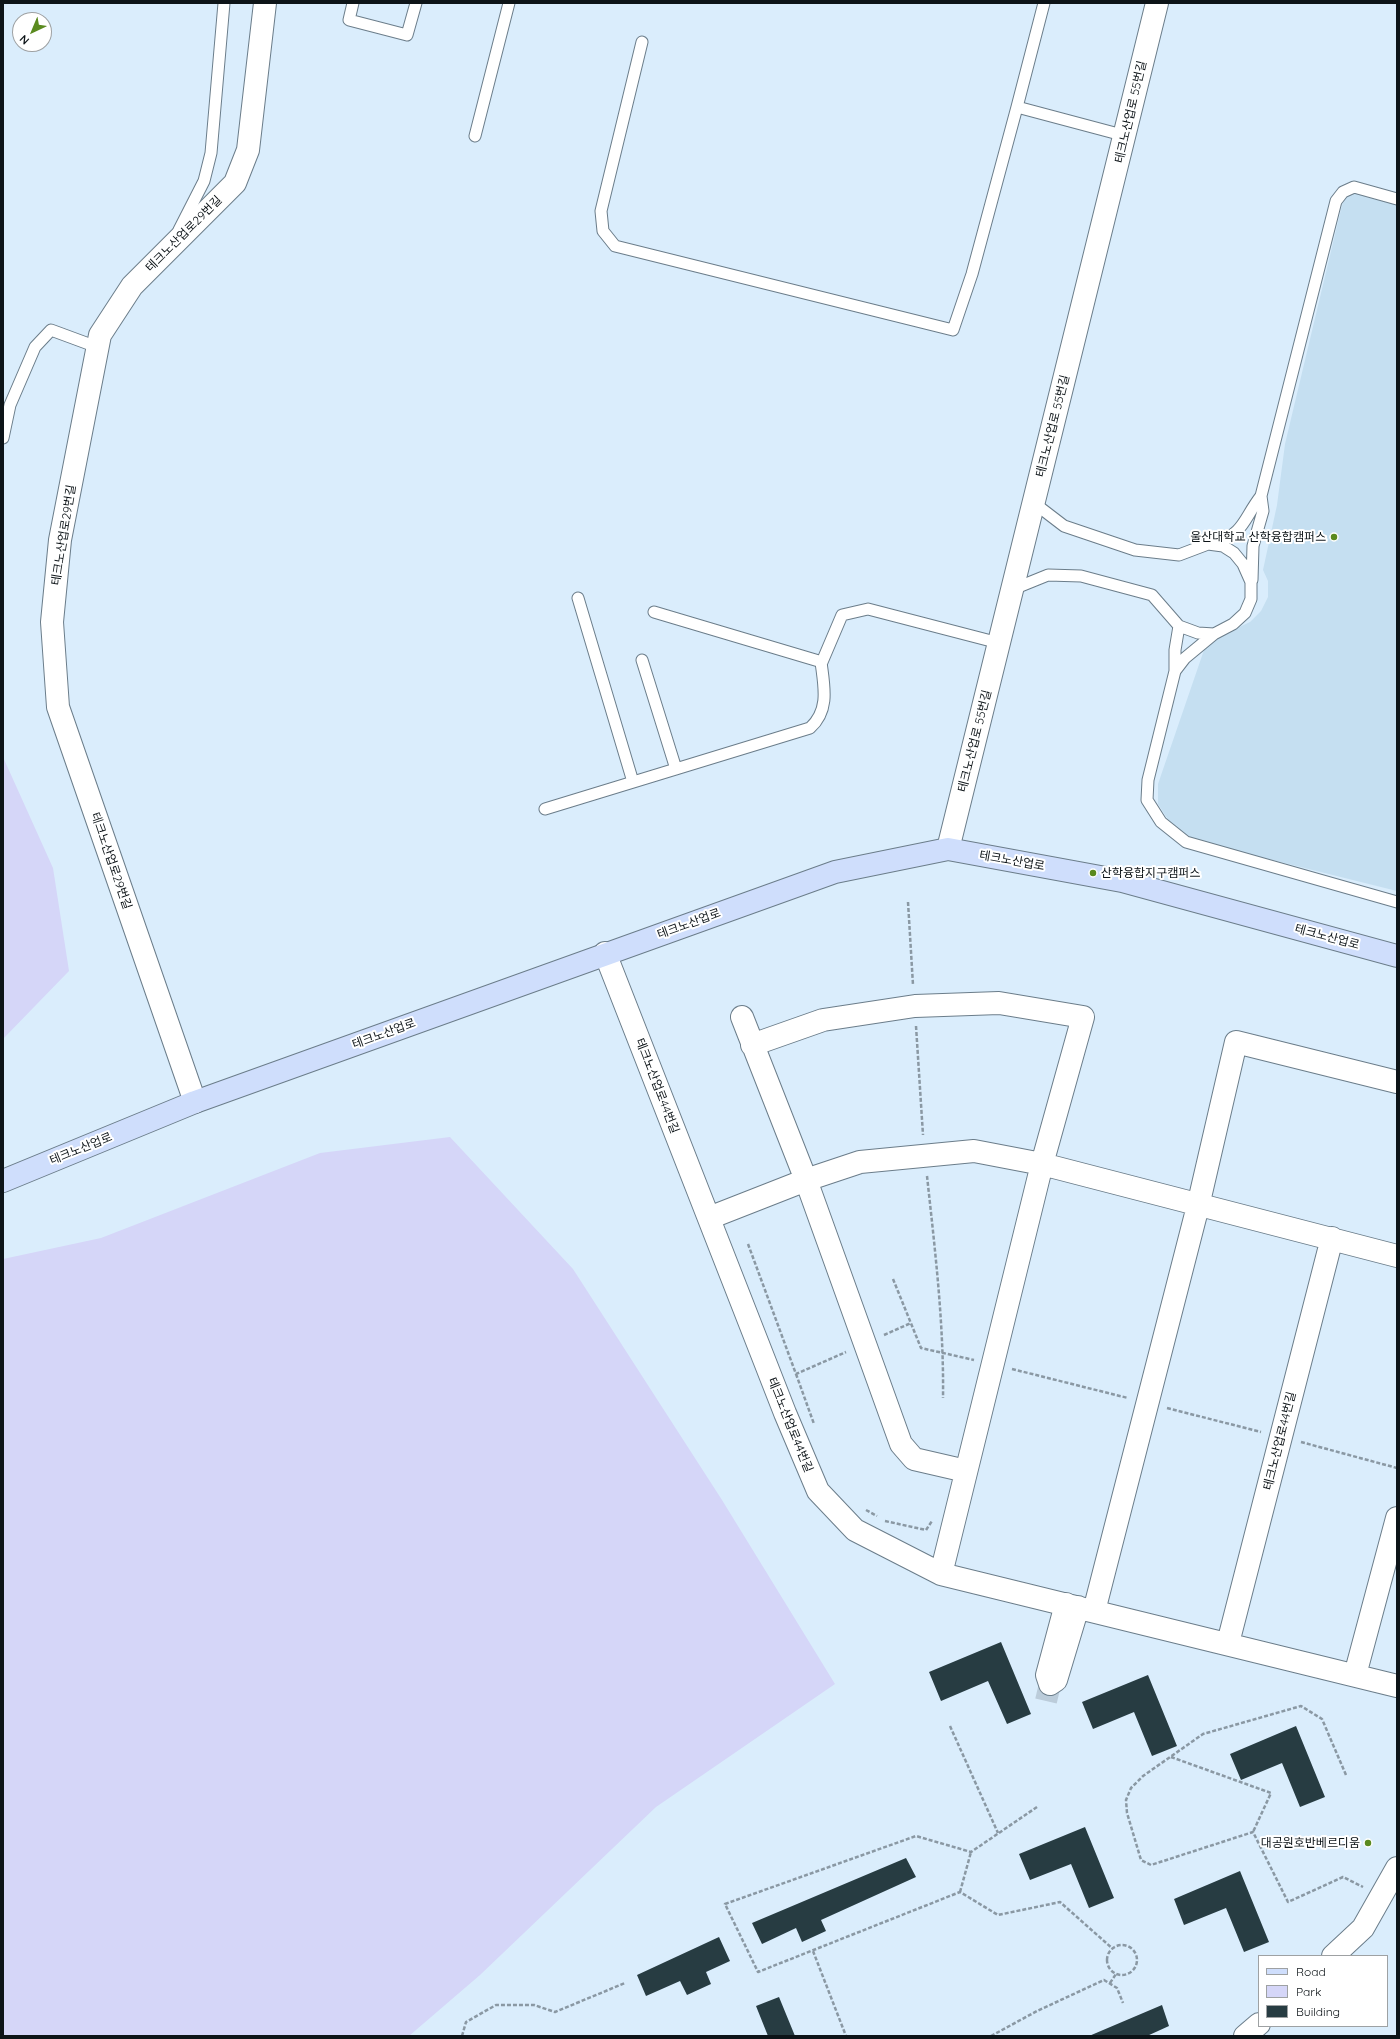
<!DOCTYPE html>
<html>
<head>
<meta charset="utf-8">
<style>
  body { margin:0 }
  #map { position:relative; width:1400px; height:2039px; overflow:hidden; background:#daedfc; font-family:Quicksand,sans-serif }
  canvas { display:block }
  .frame { position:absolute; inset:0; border:4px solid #0d1418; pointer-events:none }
  .legend { position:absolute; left:1258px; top:1955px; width:130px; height:72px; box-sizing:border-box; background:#fff; border:1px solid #9ea1a3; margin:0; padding:5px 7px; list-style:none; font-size:12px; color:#0d1418 }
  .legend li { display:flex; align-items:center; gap:8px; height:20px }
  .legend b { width:20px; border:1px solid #9ea1a3 }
  .north { position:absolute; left:12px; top:12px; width:40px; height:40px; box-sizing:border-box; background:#fff; border:1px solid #9ea1a3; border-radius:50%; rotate:224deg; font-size:11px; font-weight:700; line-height:16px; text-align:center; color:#0d1418 }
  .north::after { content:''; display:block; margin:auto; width:14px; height:18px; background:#5a8a1f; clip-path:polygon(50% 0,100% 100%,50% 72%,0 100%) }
</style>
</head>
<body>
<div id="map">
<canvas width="1400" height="2039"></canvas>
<div class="frame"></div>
<ul class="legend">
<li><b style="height:5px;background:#cfdefc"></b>Road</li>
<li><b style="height:11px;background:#d5d6f8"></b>Park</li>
<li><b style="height:11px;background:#273c42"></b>Building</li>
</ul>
<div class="north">N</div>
</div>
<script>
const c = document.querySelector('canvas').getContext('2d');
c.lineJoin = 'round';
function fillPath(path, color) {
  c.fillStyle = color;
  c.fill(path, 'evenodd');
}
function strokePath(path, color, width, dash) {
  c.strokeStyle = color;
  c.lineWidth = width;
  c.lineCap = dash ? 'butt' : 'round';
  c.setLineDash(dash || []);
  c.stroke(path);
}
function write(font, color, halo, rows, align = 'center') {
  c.font = font + ' Quicksand,"Noto Sans KR",sans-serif';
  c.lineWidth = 4;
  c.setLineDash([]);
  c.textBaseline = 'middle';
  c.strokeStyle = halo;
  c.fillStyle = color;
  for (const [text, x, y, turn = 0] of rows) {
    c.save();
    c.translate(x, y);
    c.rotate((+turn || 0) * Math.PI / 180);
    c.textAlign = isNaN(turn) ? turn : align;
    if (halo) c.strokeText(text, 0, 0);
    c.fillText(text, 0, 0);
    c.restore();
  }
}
fillPath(new Path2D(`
  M1358,191L1397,201V891L1192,840L1172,826L1158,804V784L1204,650L1224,630H1233L1250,622L1261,611L1268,597V581L1263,570L1277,505L1285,444L1342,205L1348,193Z`), '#c5dff1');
fillPath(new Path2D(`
  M3,757L53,868L69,971L3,1039Z
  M450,1137L573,1269L722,1500L835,1684L656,1807L480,1975L409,2036H3V1259L101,1238L320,1153Z`), '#d5d6f8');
fillPath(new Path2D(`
  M1001,1642L1031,1714L1007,1724L988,1681L941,1701L929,1672Z
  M1148,1675L1177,1746L1152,1756L1134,1712L1093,1729L1082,1702Z
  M1296,1726L1325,1797L1300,1807L1282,1763L1241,1780L1230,1754Z
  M1085,1827L1114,1898L1089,1908L1071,1864L1030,1880L1019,1854Z
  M906,1858L916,1877L821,1920L826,1931L802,1942L796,1928L762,1944L752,1923Z
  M1240,1871L1269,1942L1244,1952L1226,1908L1184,1925L1174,1899Z
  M719,1937L730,1961L706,1972L711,1984L687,1995L680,1981L646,1996L637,1975Z
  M779,1997L795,2036H768L756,2006Z
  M1162,2005L1169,2026L1147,2036H1089Z`), '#273c42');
strokePath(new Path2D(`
  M1046,1701L1050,1684`), '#bbccda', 22, [22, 11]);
const service = new Path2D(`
  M353,3L349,20L407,35L416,3
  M1044,3L1017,107L1126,136
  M642,42L601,211L603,231L615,246L953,330L972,274L1017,107
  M475,136L509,3
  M179,230L204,181L211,153L224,3
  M3,438L10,405L35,347L51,330L97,347
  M1214,545C1246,531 1242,521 1261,496
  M1252,580L1253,546L1263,511L1261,496L1336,201L1343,192L1354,187L1397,199
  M1011,590L1048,575L1081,576L1152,595L1179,626L1198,633L1214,634L1233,624L1245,613L1251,599V582L1243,564L1234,553L1223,546L1208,544L1179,555L1135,550L1064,526L1034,503
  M578,598L633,782
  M654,612L822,662L842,615L868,609L999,643
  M1179,626L1175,650V671L1148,780L1147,800L1161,822L1186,842L1397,902
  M642,660L676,769
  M1175,671L1185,658L1214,634
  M545,809L810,728C830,710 824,686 821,662`);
const minor = new Path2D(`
  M605,953L785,1413L818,1491L855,1530L941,1574L1397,1686
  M742,1017L806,1180L901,1444L914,1459L966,1471
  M752,1045L823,1020L915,1006L999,1003L1083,1017L1042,1164L941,1574
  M195,1102L58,707L52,622L60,540L100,335L132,286L235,183L248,150L265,3
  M709,1218L806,1180L860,1162L974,1151L1042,1164L1397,1256
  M1066,1604L1047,1675L1050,1684L1056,1680L1078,1607
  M1094,1611L1198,1206L1236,1042L1397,1082
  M1228,1643L1332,1238
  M1355,1675L1397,1518
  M1333,1956L1363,1928L1397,1868
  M1245,2036L1259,2024`);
const tertiary = new Path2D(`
  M948,849L1157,3`);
const secondary = new Path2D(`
  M3,1181L195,1102L835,872L948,849L1122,881L1397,956`);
strokePath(service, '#6b7d8a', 13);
strokePath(minor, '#6b7d8a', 24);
strokePath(tertiary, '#6b7d8a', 24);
strokePath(secondary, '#6b7d8a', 24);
strokePath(new Path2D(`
  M908,902L913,985
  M916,1026L923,1135
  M927,1176C935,1250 944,1324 943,1398
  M748,1244L796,1374L846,1352
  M893,1279L921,1348L974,1360
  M884,1335L911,1323
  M1012,1369L1128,1398
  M796,1374L814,1424
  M1167,1408L1261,1432
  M1301,1442L1397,1468
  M866,1510L877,1516
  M885,1521L926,1530L932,1521
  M950,1726L998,1833
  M1171,1757L1271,1793L1253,1832
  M1346,1775L1322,1719L1301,1706L1203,1734L1143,1776L1131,1788L1126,1800L1127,1813L1141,1860L1151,1865L1253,1832L1288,1902L1343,1877L1363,1887
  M1037,1807L971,1852L916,1836L725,1904L758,1972L960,1892L998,1915L1060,1902L1113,1949
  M960,1892L971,1852
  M1107 1960a15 15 0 1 1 30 0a15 15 0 1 1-30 0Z
  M813,1951L846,2036
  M1110,1983L1116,1974
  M462,2036L466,2022L496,2005H534L555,2012L625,1983
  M991,2036L1037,2011L1104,1980L1117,1988L1123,2003`), '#8a98a3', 2.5, [4, 2]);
strokePath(service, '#fff', 11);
strokePath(minor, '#fff', 22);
strokePath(tertiary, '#fff', 22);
strokePath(secondary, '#cfdefc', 22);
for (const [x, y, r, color] of [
  [1334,537,4,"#5a8a1f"],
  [1093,873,4,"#5a8a1f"],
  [1368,1843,4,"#5a8a1f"]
]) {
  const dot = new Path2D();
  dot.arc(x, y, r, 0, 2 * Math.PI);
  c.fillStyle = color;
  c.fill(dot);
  strokePath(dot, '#fff', 1.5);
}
write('12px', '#0d1418', '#fff', [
  ["테크노산업로 55번길",1131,112,-77],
  ["테크노산업로29번길",184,234,-45],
  ["테크노산업로 55번길",1053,426,-76],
  ["테크노산업로29번길",64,535,-81],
  ["테크노산업로 55번길",975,741,-76],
  ["테크노산업로29번길",111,861,71],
  ["테크노산업로",1012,861,10],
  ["테크노산업로",689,924,-20],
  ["테크노산업로",1327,937,15],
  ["테크노산업로",384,1034,-20],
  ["테크노산업로44번길",657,1086,69],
  ["테크노산업로",81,1149,-22],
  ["테크노산업로44번길",790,1425,68],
  ["테크노산업로44번길",1280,1441,-76]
]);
write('12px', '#0d1418', '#fff', [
  ["울산대학교 산학융합캠퍼스",1326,537],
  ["산학융합지구캠퍼스",1101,873,"left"],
  ["대공원호반베르디움",1360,1843]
], 'right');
</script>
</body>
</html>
